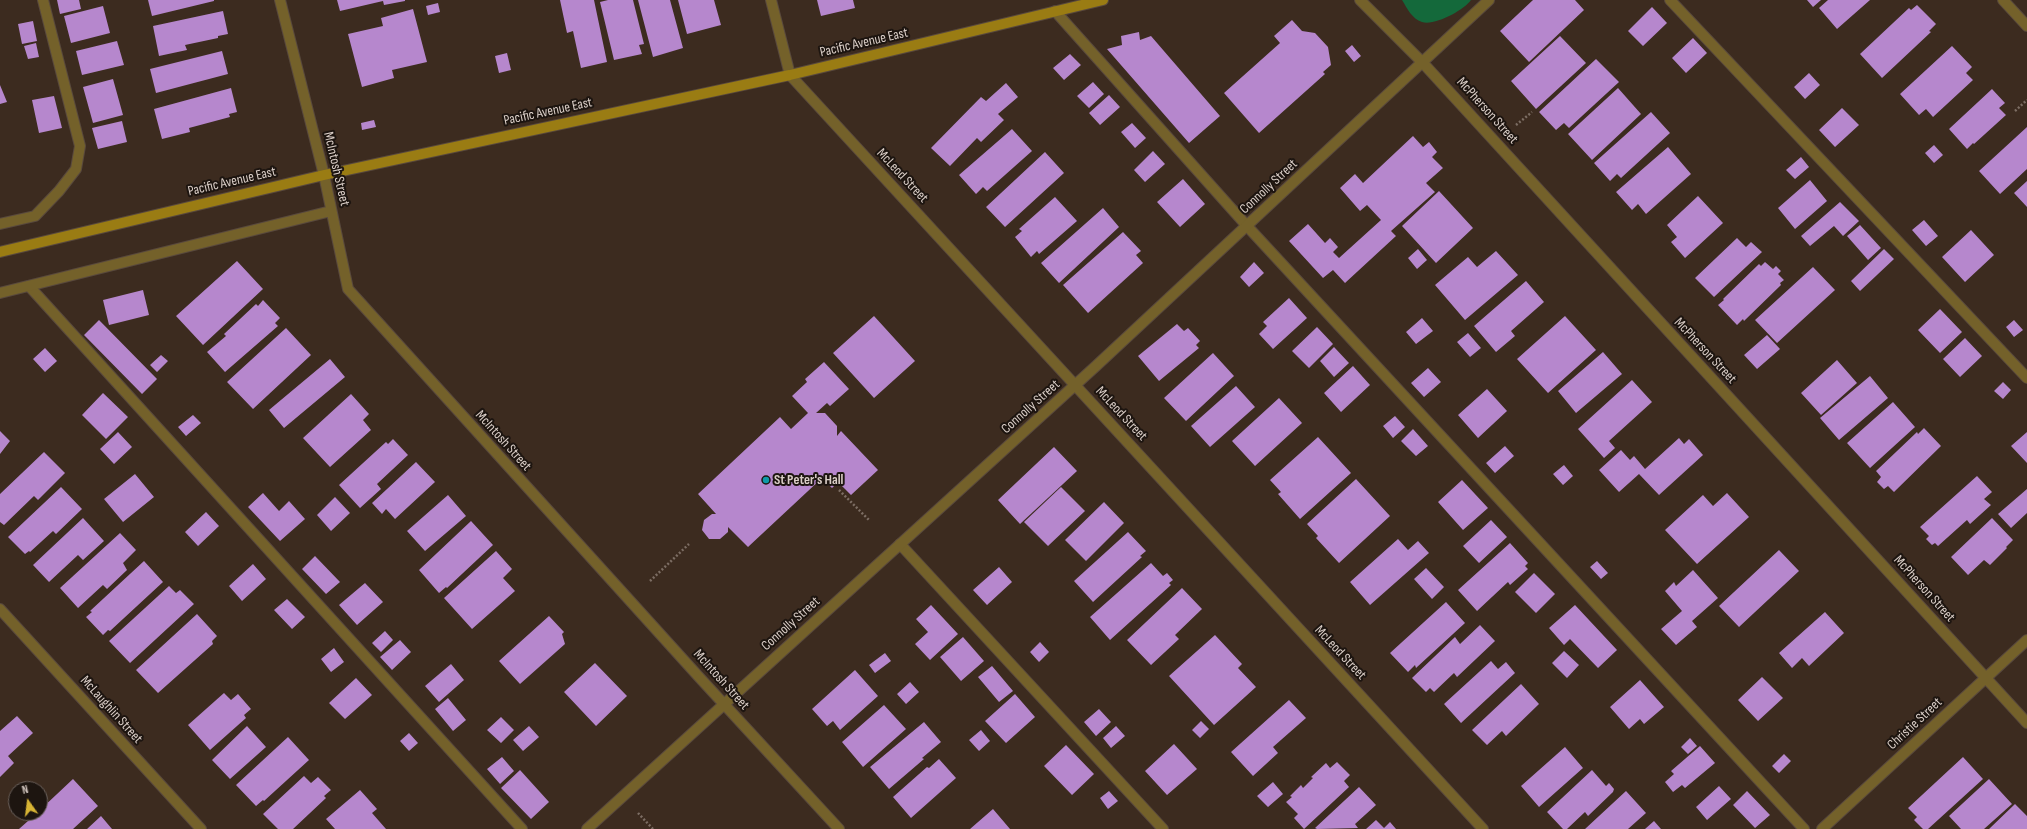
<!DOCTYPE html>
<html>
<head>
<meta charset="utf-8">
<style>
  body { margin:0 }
  #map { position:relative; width:2027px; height:829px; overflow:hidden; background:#3c2b1f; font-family:"Sofia Sans Condensed",sans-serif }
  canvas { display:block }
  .north { position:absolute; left:8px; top:781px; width:40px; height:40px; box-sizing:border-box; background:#1d1510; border:1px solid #695f5a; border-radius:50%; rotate:346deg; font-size:11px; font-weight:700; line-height:16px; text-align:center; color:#dbcfc8 }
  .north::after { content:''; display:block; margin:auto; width:14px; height:18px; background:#d8b434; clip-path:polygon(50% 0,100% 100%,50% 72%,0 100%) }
</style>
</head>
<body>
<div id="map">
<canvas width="2027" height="829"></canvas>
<div class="north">N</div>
</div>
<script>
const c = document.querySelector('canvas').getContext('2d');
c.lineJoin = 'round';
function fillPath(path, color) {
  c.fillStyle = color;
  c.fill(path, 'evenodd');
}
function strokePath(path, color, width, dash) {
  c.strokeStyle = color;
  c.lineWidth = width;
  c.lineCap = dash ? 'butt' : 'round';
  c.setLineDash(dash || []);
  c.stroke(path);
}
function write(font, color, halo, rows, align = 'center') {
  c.font = font + ' "Sofia Sans Condensed",sans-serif';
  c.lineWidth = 4;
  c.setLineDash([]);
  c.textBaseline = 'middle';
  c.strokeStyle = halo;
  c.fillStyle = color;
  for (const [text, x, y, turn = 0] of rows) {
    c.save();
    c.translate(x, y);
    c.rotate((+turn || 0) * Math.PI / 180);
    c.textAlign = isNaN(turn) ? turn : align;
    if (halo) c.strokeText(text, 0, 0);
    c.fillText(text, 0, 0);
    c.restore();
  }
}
fillPath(new Path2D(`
  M1402,0H1471C1464,10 1435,26 1422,22C1412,19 1407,8 1402,0Z`), '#14693b');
fillPath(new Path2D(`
  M57,0H79L81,9L60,14Z
  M148,0H214V1L152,16Z
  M337,0H405V1L384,5L383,1L340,11Z
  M560,0H594L607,62L581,68L573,31L567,33Z
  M608,0H633L644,44L639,45L642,54L614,60L600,2Z
  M638,0H670L683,48L653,57Z
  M678,0H714L721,25L687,34Z
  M817,0H853L855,8L821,16Z
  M1533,0H1575L1584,10L1529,62L1500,31Z
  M1807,0H1821L1813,7Z
  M1828,0H1870L1837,29L1819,8Z
  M438,3L440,12L428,15L426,6Z
  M1917,5L1936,24L1929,31L1931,32L1882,78L1860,54L1909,8L1911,10Z
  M103,6L110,33L71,43L64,16Z
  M1652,7L1667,23L1643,46L1628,31Z
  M413,9L427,62L392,70L394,78L362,87L348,34L383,26L381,18Z
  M223,11L228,34L218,36V38L185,45L187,50L159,56L153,26Z
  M1292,20L1302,31L1315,33L1328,47L1331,65L1323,72L1325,74L1259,133L1224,93L1280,43L1274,36Z
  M33,21L37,41L22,44L18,24Z
  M1139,32L1140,40L1151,36L1220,116L1189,143L1107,49L1122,45L1121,36Z
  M1560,36L1586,63L1536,109L1511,81Z
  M1693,38L1707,53L1686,73L1672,58Z
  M117,41L124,65L82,75L76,51Z
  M36,43L39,57L28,59L24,46Z
  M1352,45L1361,56L1354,62L1345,51Z
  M1952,46L1972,67L1966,73L1973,80L1933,117L1926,109L1919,115L1900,94Z
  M222,51L228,74L156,93L150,69Z
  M507,53L511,70L499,73L495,56Z
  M1070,54L1081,65L1064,80L1053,68Z
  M1596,59L1619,82L1569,128L1564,123L1556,130L1539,112Z
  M1809,73L1820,85L1805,99L1794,87Z
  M113,79L123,115L93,123L83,87Z
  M1093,82L1104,94L1089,108L1077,96Z
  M1006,83L1018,97L998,114L1004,120L981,142L977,138L950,166L931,148L981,97L986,101Z
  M0,85L7,102L0,104Z
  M231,88L237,112L229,114L230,117L189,128L190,132L162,139L154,109Z
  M1618,88L1641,114L1592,160L1568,134Z
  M1992,89L2005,103L1999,108L2006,115L1974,144L1973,143L1967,149L1949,129Z
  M1109,95L1120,107L1100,125L1089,113Z
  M54,96L62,128L39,133L32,100Z
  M1842,108L1859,125L1835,147L1819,130Z
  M1651,112L1670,133L1621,178L1617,174L1610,181L1594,163Z
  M374,120L376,127L362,130L361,123Z
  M122,121L127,142L98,149L92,128Z
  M1132,123L1146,138L1135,148L1121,132Z
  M2027,127V169L2000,194L1979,171Z
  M1012,129L1032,151L987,191L983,187L976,194L959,175Z
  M1413,136L1423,147L1429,142L1437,152L1432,157L1443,168L1426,183L1435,192L1391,231L1396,236L1345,283L1333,270L1323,278L1289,241L1308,224L1325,243L1330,238L1338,247L1333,252L1339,258L1381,220L1367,205L1360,211L1340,188L1355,174L1363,183Z
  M1934,145L1943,155L1934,163L1925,153Z
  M1668,147L1691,174L1646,214L1638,204L1632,210L1616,192Z
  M1153,151L1165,164L1145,182L1134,170Z
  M1045,152L1064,173L1005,227L986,207Z
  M1801,157L1809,167L1795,179L1786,170Z
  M1183,179L1205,204L1180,227L1157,202Z
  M1810,180L1827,201L1795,229L1778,208Z
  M2027,181V207L2014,193Z
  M1439,191L1473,228L1436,263L1402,226Z
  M1698,196L1723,223L1685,258L1671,242L1677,237L1667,225Z
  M1055,197L1077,221L1039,254L1037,251L1031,257L1015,237L1022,231L1019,229Z
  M1840,202L1859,221L1843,236L1834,226L1810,246L1801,236Z
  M1103,208L1119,227L1059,283L1041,263Z
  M1924,220L1938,236L1926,246L1912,230Z
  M1860,225L1881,248L1868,260L1847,236Z
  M1971,230L1994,255L1965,282L1942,257Z
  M1123,232L1141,251L1136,255L1143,263L1088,313L1063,285Z
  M1737,238L1746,247L1751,242L1762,252L1714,297L1695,278Z
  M1418,249L1427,260L1417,269L1408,258Z
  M1884,249L1894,259L1860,291L1851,281Z
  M1496,251L1518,275L1465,320L1435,285L1468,257L1477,267Z
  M237,261L263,289L203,345L176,316Z
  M1254,262L1264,273L1249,287L1240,277Z
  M1765,262L1773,269L1776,266L1781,271L1778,274L1784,280L1780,283L1781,285L1744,321L1743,319L1737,325L1718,305L1724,300L1723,299L1759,264L1761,266Z
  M1813,267L1835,290L1777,343L1755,320Z
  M1526,281L1544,302L1511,331L1515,336L1496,352L1474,326Z
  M143,290L149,315L109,325L103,300Z
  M1289,298L1307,318L1273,349L1259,334L1267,326L1263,322Z
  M263,300L280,318L275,323L278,326L225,372L207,352L226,336L224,334L256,304L258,306Z
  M1940,309L1962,332L1940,353L1918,330Z
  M874,316L915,361L874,398L833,353Z
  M1565,316L1596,350L1548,393L1517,359Z
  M1422,318L1433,331L1416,344L1406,332Z
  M99,320L157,379L142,394L84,335Z
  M2014,320L2023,330L2014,337L2006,327Z
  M1177,324L1184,331L1188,328L1200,341L1196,345L1199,348L1159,381L1138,356Z
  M1317,327L1333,344L1309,368L1292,351Z
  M286,328L311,355L253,409L227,382Z
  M1468,333L1481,348L1470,357L1457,342Z
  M1767,335L1780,349L1757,369L1744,355Z
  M1965,338L1982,356L1960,377L1943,359Z
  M1334,347L1349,363L1334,377L1320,361Z
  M45,348L57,361L45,372L33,359Z
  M1603,352L1622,374L1576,413L1558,391Z
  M1213,353L1234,376L1186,421L1164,398Z
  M161,355L168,361L157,372L150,365Z
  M330,359L345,377L284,428L269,410Z
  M1837,360L1857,383L1821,415L1801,393Z
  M824,362L849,389L830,406L827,403L816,413H825L837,426V436L841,431L878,470L851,495L838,482L832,488L822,478L748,547L728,527V532L720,539H709L702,530L704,520L712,514H716L698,494L780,417L791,429L808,413L792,396L807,382L805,379Z
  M1353,366L1370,385L1341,412L1324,393Z
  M1428,368L1441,382L1424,397L1411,383Z
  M1870,376L1888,398L1839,440L1820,418Z
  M1632,380L1652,402L1609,441L1615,448L1604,458L1578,429Z
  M2003,382L2011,390L2003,399L1994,391Z
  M1236,386L1255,407L1210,447L1191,426Z
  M1487,389L1507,411L1478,438L1458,415Z
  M103,393L128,417L106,439L82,415Z
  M351,394L369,414L363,420L371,430L330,467L303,438Z
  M1279,398L1302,423L1255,466L1232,441Z
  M1893,402L1915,427L1870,468L1847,443Z
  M193,415L201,423L186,436L178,427Z
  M1395,416L1405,427L1393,438L1383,426Z
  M1924,428L1941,446L1894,492L1888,486L1884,489L1877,482L1881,477L1876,471L1917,432L1918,434Z
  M1413,429L1428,446L1416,456L1401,441Z
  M0,431L10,441L0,454Z
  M118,432L132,447L114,464L100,449Z
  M2027,432V463L2011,446Z
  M1318,437L1351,473L1300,519L1278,494L1281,492L1270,480Z
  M1679,438L1684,444L1689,439L1703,455L1659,495L1639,474L1619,492L1599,470L1621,450L1630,460L1634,456L1645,469Z
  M393,439L408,455L377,484L381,489L360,508L339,485L386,442L388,444Z
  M1505,446L1514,456L1495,473L1486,463Z
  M1054,447L1077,471L1020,524L998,500Z
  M44,452L65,473L38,500L34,496L4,525L0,522V494Z
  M416,462L435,482L395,519L386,509L382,514L372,503Z
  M1564,465L1573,476L1563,485L1553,474Z
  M135,474L154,497L123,522L104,499Z
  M1977,476L1992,492L1984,499L1991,505L1970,524L1967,520L1938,546L1935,543L1932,545L1926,539L1929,536L1920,527Z
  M1356,479L1390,516L1339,563L1316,538L1318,536L1307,524Z
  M1462,480L1488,508L1463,530L1438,502Z
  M61,487L82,509L56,534L53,531L30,552L29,551L25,554L8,537Z
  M1061,487L1085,511L1048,546L1024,522Z
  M2027,489V513L2011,528L1998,514Z
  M263,493L279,511L289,501L305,519L280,541L248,507Z
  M1727,493L1749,517L1697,564L1665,530L1703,495L1713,506Z
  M448,495L466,516L425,551L407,531Z
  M335,497L350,513L331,531L317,515Z
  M1104,502L1124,523L1086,561L1065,540Z
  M206,512L219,526L198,546L185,532Z
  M83,518L104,541L83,560L78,555L49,582L33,565Z
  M1992,518L2013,540L2006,547L2007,548L1990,565L1984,560L1968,575L1951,557Z
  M1491,520L1507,537L1479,563L1463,546Z
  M471,521L493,545L447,588L446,587L439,593L419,570Z
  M1128,532L1146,551L1140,556L1142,557L1093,602L1074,581Z
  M120,533L136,550L123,563L127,570L107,589L103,585L78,608L60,588Z
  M1398,539L1408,550L1418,541L1429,553L1370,605L1350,582Z
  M1510,543L1528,563L1525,566L1528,569L1510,585L1508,582L1477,611L1458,590Z
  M1779,550L1799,571L1739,627L1719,606Z
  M496,551L512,569L503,578L515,591L472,629L444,598Z
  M315,556L340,582L326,594L302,569Z
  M144,561L163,582L110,631L108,630L103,635L86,617L92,612L90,611Z
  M1597,561L1608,573L1601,579L1590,567Z
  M1151,563L1163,576L1167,573L1173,580L1169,583L1171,585L1110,640L1090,617Z
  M253,564L266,579L242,601L229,586Z
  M999,567L1012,582L987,605L973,590Z
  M1426,568L1444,587L1432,599L1414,579Z
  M1693,570L1718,598L1692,621L1697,627L1676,645L1661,629L1682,611L1665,591L1674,582L1676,586Z
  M1534,573L1555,594L1536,613L1515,592Z
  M365,583L383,602L357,625L339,605Z
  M169,586L176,593L180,590L194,604L130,663L109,641Z
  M1182,588L1202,609L1175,635L1179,639L1151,665L1127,640Z
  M287,599L305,617L292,629L274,610Z
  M1446,602L1465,623L1416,668L1415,665L1408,672L1390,653Z
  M931,605L958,634L930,660L915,644L928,632L916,619Z
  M1575,605L1617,650L1598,668L1570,639L1564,645L1549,628Z
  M1825,612L1844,633L1809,666L1802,658L1792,668L1779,653Z
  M197,614L217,636L212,641L213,644L158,693L136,670Z
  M549,616L564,632L562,634L565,644L520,684L499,661Z
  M1480,625L1495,641L1457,677L1454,673L1434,692L1430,688L1426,692L1412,678L1455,637L1460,644Z
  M385,631L393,640L381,652L372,643Z
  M1215,635L1242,664L1238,668L1256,687L1214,725L1169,676Z
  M963,637L984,661L961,681L940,657Z
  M400,640L411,652L392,670L380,657Z
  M1040,642L1049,652L1039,662L1030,652Z
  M334,648L344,662L331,672L321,659Z
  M1564,651L1579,665L1567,678L1552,663Z
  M885,653L891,661L875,673L869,665Z
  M1491,661L1498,669L1506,662L1515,673L1461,723L1444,704Z
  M595,663L627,696L596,726L564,692Z
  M451,664L464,680L439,702L425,686Z
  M992,666L1013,691L999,702L978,677Z
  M855,670L878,696L840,730L833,721L827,726L812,709Z
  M1762,677L1783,698L1758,721L1738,700Z
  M356,678L372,695L345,719L329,703Z
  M1640,680L1664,707L1644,724L1640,719L1629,729L1610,707Z
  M910,682L919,692L906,704L897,694Z
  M1521,684L1539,704L1506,736L1502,731L1487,745L1472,730Z
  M224,693L231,700L238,694L251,709L244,715L246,718L210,750L188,725Z
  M1015,694L1035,717L1006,743L985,721Z
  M448,698L466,720L453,731L435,709Z
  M1289,700L1306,718L1273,747L1278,753L1253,776L1231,752Z
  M884,705L906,729L863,767L842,742Z
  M1099,709L1111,722L1096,736L1084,722Z
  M17,716L33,733L8,756L14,763L0,777V731Z
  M501,717L514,730L501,743L487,730Z
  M1201,721L1209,729L1200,738L1192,730Z
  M924,722L941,742L922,758L924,759L889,789L870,767Z
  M247,726L266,747L230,779L212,760Z
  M529,726L539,737L523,751L513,740Z
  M1116,726L1125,736L1111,748L1103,738Z
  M981,730L990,741L979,751L969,740Z
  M409,733L418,743L409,751L400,741Z
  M288,737L309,760L264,801L263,800L256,806L236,785Z
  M1690,738L1697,746L1688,754L1681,747Z
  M1174,744L1197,769L1167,795L1145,771Z
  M1066,745L1094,774L1072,795L1044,766Z
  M1700,746L1715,763L1685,788L1682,785L1673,792L1665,782L1674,774L1671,771Z
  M1565,747L1583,768L1539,807L1521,786Z
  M1784,754L1791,761L1779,773L1772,766Z
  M502,757L514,771L500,784L487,769Z
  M1963,757L1983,779L1928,829H1923L1914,820L1917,817L1908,808Z
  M939,759L956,778L911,818L893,797L927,767L929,768Z
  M1337,762L1350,775L1344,781L1349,787L1304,829L1294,818L1298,814L1286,802L1292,797L1290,796L1301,785L1303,788L1313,778L1311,777L1326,763L1330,768Z
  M520,770L549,802L531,819L501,788Z
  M1592,770L1606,786L1609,783L1614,789L1613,792L1588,816L1585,812L1567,829H1563L1547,812Z
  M304,776L311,783L318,777L331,790L324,796L326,798L293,829H278L263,814Z
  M73,779L98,806L73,829H19L37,813H40V810Z
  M1989,779L2012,804L1984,829H1961L1949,816Z
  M1273,782L1283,794L1268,807L1257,796Z
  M1719,786L1731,799L1707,820L1696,807Z
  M1359,787L1376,805L1355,824L1358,828L1317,829L1315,828Z
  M360,790L377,809L372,813L386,829H335L326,819Z
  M1109,791L1118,801L1108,809L1100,798Z
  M1626,791L1646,813L1628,829H1585Z
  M1747,791L1770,815L1755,828L1733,805Z
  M2015,804L2027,816V829H1989Z
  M993,809L1010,829H970Z
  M101,816L112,829H87Z
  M1376,820L1384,828L1390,822L1396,829H1366Z
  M1654,821L1661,829H1645Z`), '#b687cd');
const lane = new Path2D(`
  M1670,0L2027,378
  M1055,11L1247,226L1804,829
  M0,224L35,216L59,191L76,169L80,146L43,0
  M29,286L522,829
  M900,544L1163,829`);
const street = new Path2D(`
  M280,0L324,175L348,289L699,677L839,829
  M771,0L790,75L1483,829
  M1360,0L1423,63L2027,723
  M2003,0L2027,26
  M0,293L331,211
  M0,609L201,829
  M587,829L1096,366L1489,0
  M1822,829L2027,640`);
const secondary = new Path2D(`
  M0,252L324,175L790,75L1103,0`);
strokePath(lane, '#59493d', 12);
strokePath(street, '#59493d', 12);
strokePath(secondary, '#59493d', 12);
strokePath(new Path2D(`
  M2015,111L2027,100
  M1516,125L1532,112
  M839,490L870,521
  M650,581L689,544
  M638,813L653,829`), '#7c6d63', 2.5, [2, 2]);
strokePath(lane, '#74612a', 10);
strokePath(street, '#74612a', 10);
strokePath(secondary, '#9a7c13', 10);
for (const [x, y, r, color] of [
  [766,480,4,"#0f9aa8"]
]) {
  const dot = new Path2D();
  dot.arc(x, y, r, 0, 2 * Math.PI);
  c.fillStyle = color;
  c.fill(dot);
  strokePath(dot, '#1d1510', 1.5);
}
write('14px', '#dbcfc8', '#1d1510', [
  ["Pacific Avenue East",864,43,-13],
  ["McPherson Street",1487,111,48],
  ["Pacific Avenue East",548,112,-12],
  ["McIntosh Street",336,169,77],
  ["McLeod Street",902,176,47],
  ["Pacific Avenue East",232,182,-13],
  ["Connolly Street",1269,187,-43],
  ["McPherson Street",1705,351,47],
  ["Connolly Street",1031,407,-42],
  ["McLeod Street",1121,414,47],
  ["McIntosh Street",503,441,48],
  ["McPherson Street",1924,589,48],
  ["Connolly Street",791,624,-42],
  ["McLeod Street",1340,653,47],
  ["McIntosh Street",721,680,48],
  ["McLaughlin Street",111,710,48],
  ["Christie Street",1915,724,-43]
]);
write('bold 14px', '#dbcfc8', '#1d1510', [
  ["St Peter's Hall",774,480]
], 'left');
</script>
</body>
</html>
